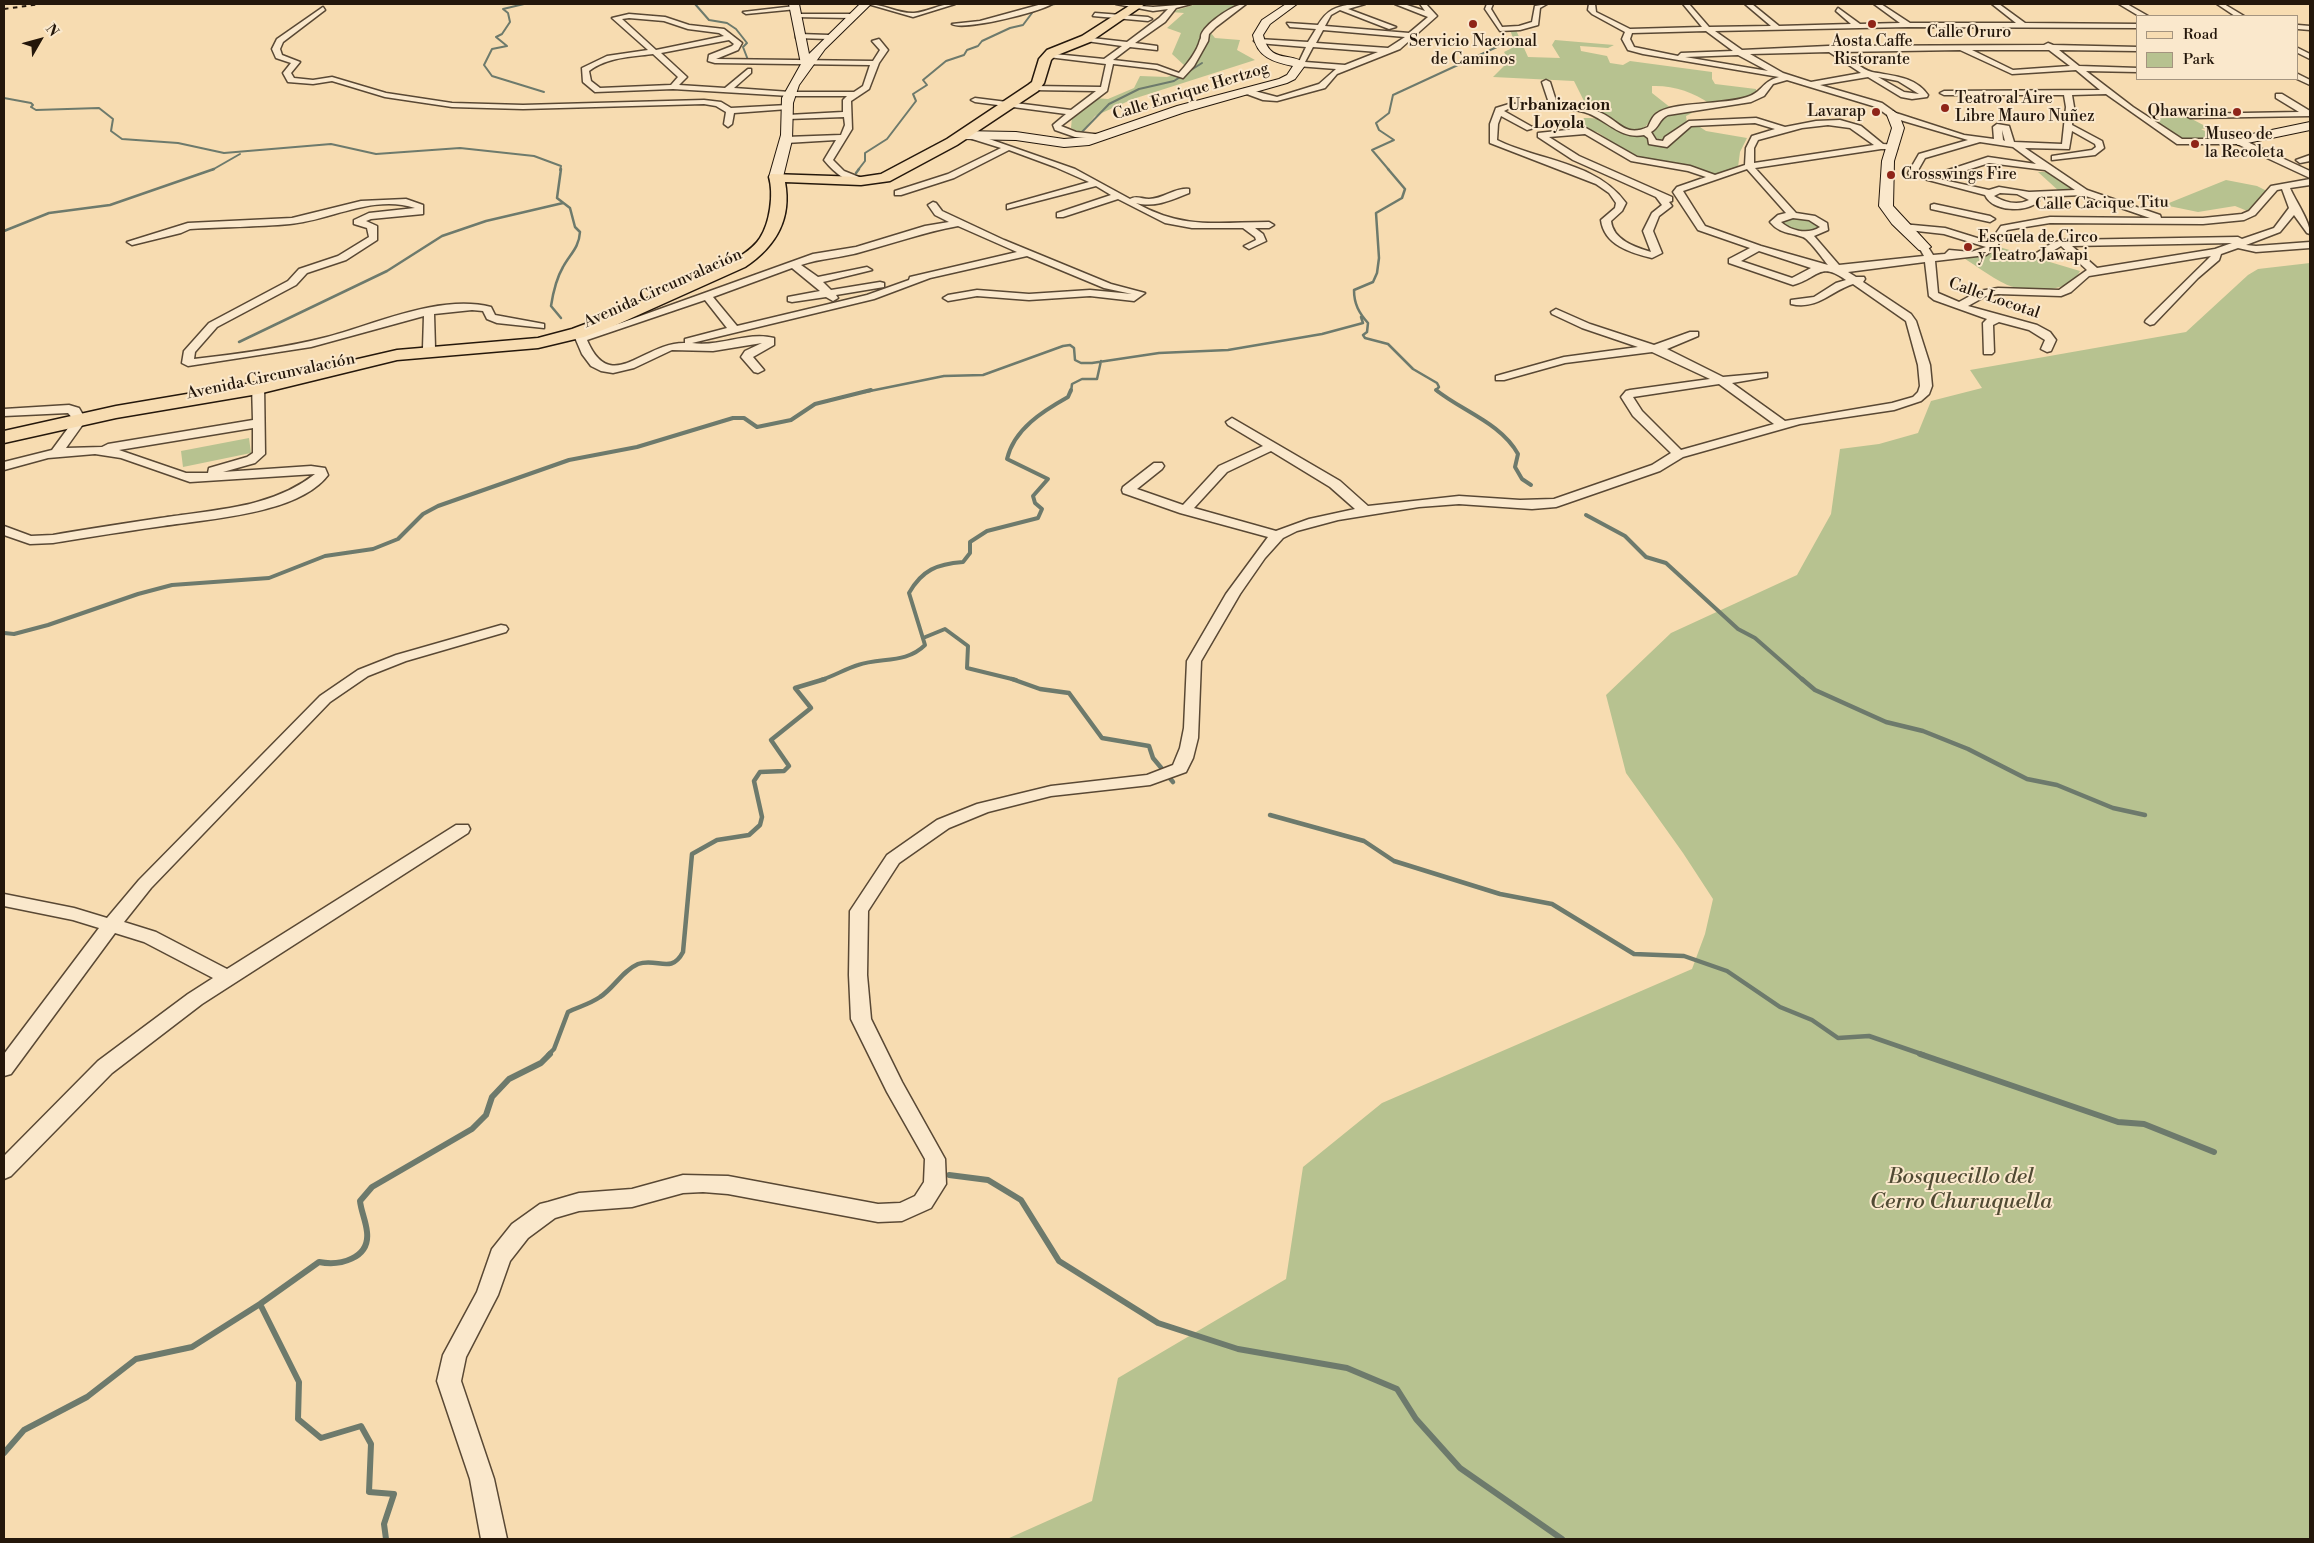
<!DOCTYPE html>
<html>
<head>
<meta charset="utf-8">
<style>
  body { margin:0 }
  #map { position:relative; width:2314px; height:1543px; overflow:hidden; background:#f7dcb1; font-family:"Libre Bodoni",serif }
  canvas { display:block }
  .frame { position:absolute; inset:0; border:5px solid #24170b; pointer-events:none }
  .legend { position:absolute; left:2136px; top:15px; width:162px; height:65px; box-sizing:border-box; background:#fae8cc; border:1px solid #a4947f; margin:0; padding:6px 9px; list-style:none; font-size:15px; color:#24170b }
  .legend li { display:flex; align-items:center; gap:10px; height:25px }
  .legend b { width:25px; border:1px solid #a4947f }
  .north { position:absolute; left:15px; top:15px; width:50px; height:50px; -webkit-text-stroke:4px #fae8cc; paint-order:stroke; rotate:52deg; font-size:14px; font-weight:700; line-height:20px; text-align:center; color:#24170b }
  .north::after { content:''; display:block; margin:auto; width:18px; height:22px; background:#24170b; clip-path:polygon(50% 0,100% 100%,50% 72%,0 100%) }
</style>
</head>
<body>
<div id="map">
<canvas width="2314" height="1543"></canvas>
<div class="frame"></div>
<ul class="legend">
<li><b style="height:6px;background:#f7dcb1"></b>Road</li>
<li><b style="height:14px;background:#b7c290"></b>Park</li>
</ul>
<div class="north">N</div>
</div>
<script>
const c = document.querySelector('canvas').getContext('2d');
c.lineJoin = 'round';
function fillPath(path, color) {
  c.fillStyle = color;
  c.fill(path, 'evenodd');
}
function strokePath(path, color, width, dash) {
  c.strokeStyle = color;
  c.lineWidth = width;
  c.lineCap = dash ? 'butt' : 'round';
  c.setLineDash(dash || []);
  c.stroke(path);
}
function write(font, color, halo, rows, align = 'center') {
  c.font = font + ' "Libre Bodoni",serif';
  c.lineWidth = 4;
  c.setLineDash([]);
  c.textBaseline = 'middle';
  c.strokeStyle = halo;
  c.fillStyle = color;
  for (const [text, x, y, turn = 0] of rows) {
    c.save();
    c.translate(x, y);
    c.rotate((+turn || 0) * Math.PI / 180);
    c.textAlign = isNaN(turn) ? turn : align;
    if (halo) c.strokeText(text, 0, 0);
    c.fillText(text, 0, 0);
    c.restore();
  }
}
fillPath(new Path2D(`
  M1196,4H1246L1227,15L1211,33L1215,38L1240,40L1237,50L1255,60L1133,99L1095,116L1081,133L1071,128L1072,117L1094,98L1108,99L1134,88L1140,76L1167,77L1183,72L1185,66L1172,54L1181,33L1167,28L1184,13L1171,12Z
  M1510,30H1516L1528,57L1560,58L1552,45L1555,40L1614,45L1608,48L1580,46L1581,51L1607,56L1610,63L1623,65L1630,61L1712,72V79L1715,84L1756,89V92L1750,97L1710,104C1694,92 1672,85 1652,86V93L1671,108L1656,112L1646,126L1638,131L1622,129L1588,109L1574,81L1493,77L1509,61L1504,52L1516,46Z
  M1687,109L1692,113L1686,116L1687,123L1697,125L1706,131L1747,138L1740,152L1738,167L1713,175L1637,158L1597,132L1577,129L1584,118C1603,117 1601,123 1616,130C1628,135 1647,134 1658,128C1662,114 1674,113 1687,109Z
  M2188,117L2209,128L2201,129L2220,139H2180L2147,119Z
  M2038,172H2049L2077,190L2060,192Z
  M2226,180L2257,186L2267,191L2254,204L2250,212L2235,206L2198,212L2164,205Z
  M1788,217L1811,220L1821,227C1806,234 1796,231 1781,225L1780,220Z
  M1996,246L2080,271C2071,292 2033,293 2013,287C1997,282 1977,266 1962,257L1985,255Z
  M2310,263V1539H1007L1092,1501L1118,1378L1286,1279L1303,1167L1382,1103L1692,969L1705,934L1713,899L1683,853L1626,773L1606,695L1671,633L1797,575L1831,514L1840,449L1879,444L1918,433L1931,401L1982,388L1970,370L2186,332L2248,275L2258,269Z
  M249,438L251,453L183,467L181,451Z`), '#b7c290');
strokePath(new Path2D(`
  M524,4L503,9L508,13L510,22L502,34L496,37L507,46L492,49L484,65L492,76L544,92
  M695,4L709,20L727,23L736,29L747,43L743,47L748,60
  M1045,6L1055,4
  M4,98L31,103L33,105L31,107L36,110L99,108L113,119L111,131L122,139L178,143L224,153L331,144L376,154L460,148L534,156L561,166L560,170
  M1081,133L1109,104L1139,89L1174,81L1202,63
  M212,170L240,154
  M858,170L865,161V153L887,139L916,101L913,94L927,85L923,80L946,61L964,55L967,50L978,46L982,41L1010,28L1023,25L1035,9
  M1389,170L1372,150L1394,140L1379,130L1376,123L1389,113L1393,95L1499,46`), '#6d7a6c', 2);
strokePath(new Path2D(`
  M561,169L557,198L570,208L575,227L580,232C579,248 570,254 563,267C556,279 553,293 551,306L561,318
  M1388,169L1405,189L1402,198L1376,213L1379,258L1377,273L1373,282L1354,290C1354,304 1359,313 1368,323L1367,332L1363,335L1365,338L1388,344L1413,369L1437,383L1439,387L1436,390L1438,392
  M856,173L859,169
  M4,231L49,213L110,205L214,169
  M239,342L387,271L442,236L486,221L563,203
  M865,392L944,376L983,375L1063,346L1070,345L1074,348L1075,360L1081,363H1092L1159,353L1228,350L1322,334L1363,323L1361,317
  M1071,392L1072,384L1082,379H1097L1101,361`), '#6d7a6c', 2.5);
strokePath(new Path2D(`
  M1436,390C1462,411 1501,423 1518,454L1515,467L1522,479L1531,485
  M1586,515L1625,536L1646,557L1666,563L1738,629L1755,638L1803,680
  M4,633L14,634L48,625L138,594L172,585L269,578L325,556L373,549L398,539L423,514L438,506L569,460L637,447L733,418H744L757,427L791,420L815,404L871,390
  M923,638L945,629L968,646L967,668L1016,680
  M821,680C834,676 845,669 858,665C881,657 906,664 925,645L909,593C922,570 937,564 963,562L970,553V542L987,531L1038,518L1042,509L1035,503L1033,496L1048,479L1007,459C1014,429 1043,411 1068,397L1071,390`), '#6d7a6c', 4);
strokePath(new Path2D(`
  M1012,679L1040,689L1069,693L1102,738L1149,746L1153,758L1173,782
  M1802,679L1815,690L1886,722L1923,731L1968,749L2027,779L2057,785L2113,808L2145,815
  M1270,815L1364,841L1394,861L1500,894L1552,904L1634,954L1684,956L1727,971L1780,1007L1812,1020L1838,1038L1869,1036L1924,1055
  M548,1055L554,1049L568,1012C578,1007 590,1004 600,997C614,988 622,971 638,964C657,957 671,975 683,952L692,854L717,840L749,835L760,825L762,817L754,781L760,772L784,771L789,766L771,740L811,708L795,688L825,679`), '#6d7a6c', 4.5);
strokePath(new Path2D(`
  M1920,1054L2118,1122L2144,1124L2214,1152
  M949,1175L988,1180L1021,1200L1059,1261L1158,1323L1238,1349L1347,1368L1397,1389L1416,1419L1460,1468L1562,1539
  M260,1304L299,1382L298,1419L321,1438L361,1426L371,1444L369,1492L394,1494L384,1524L386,1539
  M4,1453L24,1430L87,1397L136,1359L192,1347L260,1304L319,1262C339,1266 370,1259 367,1232C366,1221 361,1211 360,1201L372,1187L472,1129L486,1115L492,1097L509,1079L541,1063L550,1054`), '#6d7a6c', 6);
const street = new Path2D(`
  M868,4C883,4 899,14 914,13C928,12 941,3 955,4L913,17Z
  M1042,4H1052C1040,12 964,31 952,24L980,21Z
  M1116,4L1153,7L1191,4L1176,8L1165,22L1135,43L1157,46V50L1130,47L1113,60L1157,65L1179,73C1187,64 1197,52 1200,40C1202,37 1200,36 1202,33C1208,22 1235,3 1246,4L1216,27L1209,34L1208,41L1194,66L1183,78L1156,69L1113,64L1107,91L1061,126L1076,132L1103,135V139L1075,137L1055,130L1053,125L1066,114L975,102L971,100L975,98L1071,110L1096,91L1033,90L1029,88L1033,86L1101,87L1106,64L1048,57L1044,55L1045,53L1104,59L1122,46L1086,41H1083V37L1127,42L1159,18L1168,9L1153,11Z
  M1352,4H1365L1348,9L1396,27L1389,29L1340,10L1331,15L1325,26L1409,33L1428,17L1395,4H1404L1425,11L1420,4H1426L1437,16L1400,49L1337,74L1325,88L1277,101L1263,100L1244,93V89H1247L1277,97L1319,84L1336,69L1297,66L1306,47L1258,43L1254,41L1258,39L1308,42L1316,29L1290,27L1287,23L1318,25C1327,10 1335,7 1352,4ZM1323,30L1405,37L1388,48L1316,43ZM1313,47L1378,52L1345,65L1305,62Z
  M1487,4H1493L1491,9L1502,27L1519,26L1532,22L1535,6L1547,4L1540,8L1538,25L1520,30L1500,31L1485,9Z
  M1589,4H1595L1596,12L1630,29L1702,27L1683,4H1689L1709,27L1771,26L1745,4H1752L1779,26L1851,24L1836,11L1838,8L1860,24L1900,23L1874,4H1881L1910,23H2016L1992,4H1999L2025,23L2138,24V28L1908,27L1715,31L1742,50L1828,46L2044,45L2048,43L2053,45L2138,47V51L2059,50L2079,66L2138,68V72L2086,71L2133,107L2182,139H2241L2310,171V178L2237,144H2177L2106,94L2072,95L2074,107L2072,125L2102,141L2104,148L2095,155L2052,160V156L2092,150L2096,147L2095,144L2072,131L2069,149L2025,148L2087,190L2160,215L2161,218H2203L2242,214L2249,211L2271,186L2310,179V185L2290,188C2296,202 2310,221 2310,234L2307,233L2294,215L2280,232L2246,245L2256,246L2310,242V248L2256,252L2238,248L2221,254L2219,260L2198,278L2154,324L2150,325L2145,322L2146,320L2211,256L2089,276L2071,292L2061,296L1998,294L1986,296L1968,306L2037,325L2050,332L2056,340L2051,351L2047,352L2041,349L2045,340L2029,330L1999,322L1993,325L1994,352L1992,354H1984L1983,323L1987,319L1934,300L1929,296L1925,262L1848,272L1856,277H1864L1865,279L1863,282L1911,314L1916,321L1930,365L1932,386L1929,394L1921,401L1894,410L1800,424L1683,457L1660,471L1556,507L1532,509L1459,504L1419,507L1338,520L1297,531L1283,538L1265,558L1240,594L1201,661L1198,738L1193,758L1186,772L1150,785L1051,796L988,812L949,828L899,863L868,911L867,975L871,1019L902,1082L945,1159L946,1184L931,1208L902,1221L878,1222L728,1194L703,1192L683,1193L632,1207L579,1211L555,1218L528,1238L510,1261L498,1295L466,1357L461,1381L494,1479L507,1539H481L470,1479L437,1381L443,1355L477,1292L492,1249L512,1224L540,1204L548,1202L579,1193L632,1189L683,1175L728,1176L878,1204L900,1203L915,1196L924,1182L925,1159L887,1092L851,1019L849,975L850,911L887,855L937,820L977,804L1051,786L1147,775L1173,765L1180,748L1184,728L1187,661L1226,594L1268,537L1180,513L1123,493L1122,490L1123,487L1154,463H1162L1164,466L1162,469L1137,489L1183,505L1219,466L1263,446L1228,425L1226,422L1232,418L1340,481L1368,506L1459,496L1520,500L1554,499L1652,465L1671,453L1633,416L1621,397L1626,391L1630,390L1710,379L1652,352L1565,363L1504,380H1496V376L1564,357L1638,347L1582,328L1552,314L1551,312L1556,309L1590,324L1654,345L1690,332H1698V336L1667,349L1723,377L1767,373V377L1732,383L1785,421L1892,403L1913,397L1918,392L1920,386L1918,365L1906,321L1853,284C1831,291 1818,310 1791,304V300L1814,297L1836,283L1846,280C1819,261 1819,278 1793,285L1729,263V259L1750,248L1698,230L1673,192L1677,187L1706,177L1688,171L1631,161L1585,134L1549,137L1579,156L1672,197V201L1669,202L1672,206L1659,216L1653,231L1662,253L1652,258C1631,253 1604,245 1601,220L1615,208L1616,203L1609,193L1596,184L1490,143V124L1496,108L1509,104L1549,103L1542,82L1546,80L1550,82L1557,104C1571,105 1586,107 1599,112C1619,120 1624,138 1648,127C1650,123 1652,117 1656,114C1672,101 1726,105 1747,97C1763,92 1761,82 1779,77L1643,54L1628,50L1622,39L1625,32L1592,14L1588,10ZM1706,31L1733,51L1681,53L1678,56L1634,47L1630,39L1632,33ZM1960,50L2012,74L2076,70L2100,90L1944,91L1940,93L1944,95H2064L2066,107L2062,144L2014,142L2009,126L1997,124L1993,127L1994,139L1964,135L1896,113L1882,103L1820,85L1868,77L1901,97L1912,99L1927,97L1928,95C1915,76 1892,76 1872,72C1862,70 1849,57 1839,52ZM1972,50H2049L2070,66L2013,70ZM1829,52L1861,73L1811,82L1783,73L1750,54ZM1738,55L1768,71L1685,57ZM1878,77L1898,81L1919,94L1904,92ZM1787,80L1876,107L1890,117L1968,140L1919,154L1908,173L1909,175L1985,195C1992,212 2027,213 2039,201L2036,197L2083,195L2150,218L2050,217L2001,226L1990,242L1945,228L1902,224L1897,227L1899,229L1944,234L1986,247L1971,252L1949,250L1945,254L1933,255L1928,247L1925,246L1920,249L1924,256L1839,265L1814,236L1828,230L1827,223L1815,216L1796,213L1755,168L1881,149H1897V145L1883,144L1861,126L1840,120L1816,121L1785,127L1756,118L1689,121L1665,137L1663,141L1656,140L1651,132C1659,128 1659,119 1668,115L1751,102L1764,96L1773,84ZM1510,108C1535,108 1560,106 1584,112C1606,118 1619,140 1644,135L1648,138L1649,144L1667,147L1691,126L1755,123L1775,129L1752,136L1746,148L1745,165L1715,175L1690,166L1637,157L1586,128L1538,133V137L1573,160L1656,197L1662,205L1652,213L1643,231L1651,252C1635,247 1613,240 1611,221L1622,211L1626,203C1597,162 1539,161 1497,140L1498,124L1501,116L1527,130L1534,128L1504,111ZM1828,125L1850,128L1874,145L1754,163V148L1758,140L1802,128ZM2002,130L2005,141L2003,140ZM1980,142L2013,147L2036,164L1988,157L1930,176L1917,172L1925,158ZM1989,163L2045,170L2075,190L2029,192L1999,187L1989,190L1939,179ZM1747,169L1786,213L1778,215L1770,222C1780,234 1790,232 1803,237C1809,239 1823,259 1828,265L1761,246L1705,226L1683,191ZM2282,189L2289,208L2274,228L2242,239L2238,237L2063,240L2052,243L2032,256L2041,258L2061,246L2087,270L2059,290L1998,288L1979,291L1959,302L1938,293L1935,261L1986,255L1996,248L2007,230L2050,223L2203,224L2244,220L2255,215L2277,190ZM2000,193L2017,194L2029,200C2017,206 2004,202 1994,196ZM1793,218L1809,220L1820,227C1808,235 1791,231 1781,222ZM2232,243L2215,249L2097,268L2072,246ZM1759,251L1811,268L1792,278L1741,261ZM1719,384L1774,424L1681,450L1642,411L1633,397ZM1271,451L1330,487L1355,509L1309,519L1276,531L1194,508L1227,472Z
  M2119,4H2127L2148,16H2139Z
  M2217,4H2224L2244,16H2235Z
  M795,6L797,9L746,14L743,12Z
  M323,7L325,10L283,42L280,49L282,55L300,62L291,73L294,78L313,80L332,77L386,93L452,103L523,105L704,100L721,102L731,108L788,105L792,107L788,109L734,113L732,124L728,127L724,124L726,112L716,106L704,104L523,109L452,107L385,97L332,81L313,84L288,82L283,73L291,63L276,58L272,49L277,39Z
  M1095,13L1148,17L1152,19L1148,21L1093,16Z
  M629,14L665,17L689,25L724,29L742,43L738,50L716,59L873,61L880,50L872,41L879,39L888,50L879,63L869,89L851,101L852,129L833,160L844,171L864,179V183C848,185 833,171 824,160L836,140L786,143L782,140L786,137L841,135L845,125L844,117L788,119L784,117L788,115L843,112V100L847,96H790L673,89L595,92L583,82L582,68L607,56L648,50L612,18ZM629,18L664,21L688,29L719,33L724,36L656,50L622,19ZM729,40L734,44L732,46L709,55L708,61L715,63L870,65L863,86L854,92H790L734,88L751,73V69H748L725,88L679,85L687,77L661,53ZM653,54L678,77L671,85L600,88L591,81L589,71C608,57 630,57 653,54Z
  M796,14H851L855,16L851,18L794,17Z
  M2298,25L2310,26V30L2298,29Z
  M799,34L829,35L833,37L829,39L796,38V34Z
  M2298,48L2310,54V59L2298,53Z
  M2298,74L2310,80V85L2297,79Z
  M2276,94H2282L2310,111V116L2190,118L2186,116L2190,114L2299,112L2276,98Z
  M972,133L1075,169L1130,199C1136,195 1142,199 1149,199C1163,199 1176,187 1189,189V193C1172,200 1155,208 1136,203C1184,230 1218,222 1269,222L1274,225L1269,228H1255L1263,234L1266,241L1249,249L1244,246L1256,240L1255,237L1243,228H1192L1165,223L1118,199L1063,217H1057V213L1111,195L1096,186L1007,209V205L1089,182L1055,167L1009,150L954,178L901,195H895V191L948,174L1001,148L969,138L968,136Z
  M2310,155V161L2300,163L2296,160Z
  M406,199L423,205V214L371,219L366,221L377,226V240L346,260L307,273L296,285L217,327L195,352L194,359C239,354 283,348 327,337C376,324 440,294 491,307L495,315L544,324V328L497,323L487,319L483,311L472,310L434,314L435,348L429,351L423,348L424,316L311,347L188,366L182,363L184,351L209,323L288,281L299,269L338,256L369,237L367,228L354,224V220L369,213L415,208C374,194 331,220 290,224C257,227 223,227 190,229L181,233L132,245L127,242L188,223L292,218L361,201Z
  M933,202L936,203L942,211L1004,240L1111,284L1145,293L1134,301L1090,296L1029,300L977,296L948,301L943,298L948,295L977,290L1029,294L1090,290L1132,294L1104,288L1027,256L930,278L874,299L692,343C720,347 748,331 774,338V345L753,357L764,370L758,373L754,372L741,357L745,351L762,343L713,351L672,350L634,368L613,373L601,371L591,366L582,354L573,333L578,330L584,334L621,323L813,254L856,247L925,226L949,222L935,215L928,205ZM958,226L1017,252L910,277L909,280L867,295L737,326L713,297L792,268L820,291L788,297V301L792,302L826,297L833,301L838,298L836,295L884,287V283L880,282L831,290L823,282L872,270L867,267L818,277L801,265C821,258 841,258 861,252C894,243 925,232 958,226ZM705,300L727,328L685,339V343C643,342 611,396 587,340Z
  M1934,204L1990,216L1995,219L1990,222L1931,209V205Z
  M258,381L264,384L265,454L255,463L223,472L311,466L325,468L328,475C299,514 208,519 163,526C126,531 90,537 53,543L30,544L4,535V526L31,536L53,535C93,528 134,522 174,516C224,509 274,506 315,474L190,482L121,458L95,454L48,458L4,470V462L52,450L74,420L68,413L4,416V409L69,405L79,408L86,420L66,448L102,447L108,444L253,420L252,384ZM253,428V453L247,457L209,468L208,473H186L119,450Z
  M501,625L506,626L508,629L506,632L406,661L368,676L330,702L151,888L124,922L156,932L227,969L456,825H468L470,829L468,833L202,1004L112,1073L11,1176L4,1179V1156L98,1061L188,994L213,978L144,942L115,933L11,1074L4,1076V1054L99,928L73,920L4,906V894L74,908L107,918L139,880L320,696L358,670L396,655Z`);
const secondary = new Path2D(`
  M789,4H799L809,54L860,4H871L825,49L799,85L793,103L792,140L783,177L776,181L769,177L781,135L782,98L801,64Z
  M1286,4H1297L1270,24L1263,35C1270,65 1291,51 1306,64L1295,79L1287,83L1185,112L1089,145L1064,147L1016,140L961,139L955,135L961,131L1016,132L1064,139L1087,137L1177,106L1279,79L1287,75L1293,66C1273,62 1257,57 1253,35L1262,20Z
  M1893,111L1899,115L1904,128L1894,161L1893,206L1931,247L1924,251L1919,250L1892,224L1879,206L1882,161L1892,128L1887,115Z
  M2310,122V130L2238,145L2232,141L2238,137Z`);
const primary = new Path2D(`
  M1132,4H1145L1090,42L1055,56L1051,60L1044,83L1038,91L957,145L890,181L861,185L785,182C792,220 775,247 745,267L616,325L584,337L538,348L397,360L258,394L116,418L4,443V431L116,406L258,382L397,350L538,338L572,329L604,317L733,261C743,254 754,248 760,238C770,223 774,194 769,177L771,174L861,177L881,174L947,139L1028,85L1032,82L1039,59L1047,50L1082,36Z`);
strokePath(street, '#594834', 3);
strokePath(secondary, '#24170b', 2);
strokePath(primary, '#24170b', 3);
fillPath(street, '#fae8cc');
fillPath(secondary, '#fae8cc');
fillPath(primary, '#f7dcb1');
strokePath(new Path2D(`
  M4,9L40,4`), '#24170b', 2, [4.5, 4.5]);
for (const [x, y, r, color] of [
  [1473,24,5,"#8f2418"],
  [1872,24,5,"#8f2418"],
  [1945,108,5,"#8f2418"],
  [1876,112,5,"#8f2418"],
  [2237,112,5,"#8f2418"],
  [2195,144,5,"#8f2418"],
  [1891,175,5,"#8f2418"],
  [1968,247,5,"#8f2418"]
]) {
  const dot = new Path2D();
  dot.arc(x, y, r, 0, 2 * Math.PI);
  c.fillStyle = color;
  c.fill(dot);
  strokePath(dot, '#fae8cc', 2);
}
write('16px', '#24170b', '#fae8cc', [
  ["Calle Oruro",1969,33],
  ["Calle Enrique Hertzog",1191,92,-17],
  ["Calle Cacique Titu",2102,204,-1],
  ["Avenida Circunvalación",663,289,-24],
  ["Calle Locotal",1994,299,19],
  ["Avenida Circunvalación",271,377,-12]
]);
write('16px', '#24170b', '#fae8cc', [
  ["Servicio Nacional",1473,42,"center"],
  ["de Caminos",1473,60,"center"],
  ["Aosta Caffe",1872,42,"center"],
  ["Ristorante",1872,60,"center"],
  ["Teatro al Aire",1955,99],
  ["Libre Mauro Nuñez",1955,117],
  ["Lavarap",1866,112,"right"],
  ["Qhawarina",2227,112,"right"],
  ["Museo de",2205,135],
  ["la Recoleta",2205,153],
  ["Crosswings Fire",1901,175],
  ["Escuela de Circo",1978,238],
  ["y Teatro Jawapi",1978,256]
], 'left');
write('bold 16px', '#24170b', '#fae8cc', [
  ["Urbanizacion",1559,106],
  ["Loyola",1559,124]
]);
write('italic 22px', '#504a33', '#fae8cc', [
  ["Bosquecillo del",1961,1178],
  ["Cerro Churuquella",1961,1203]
]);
</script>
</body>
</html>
